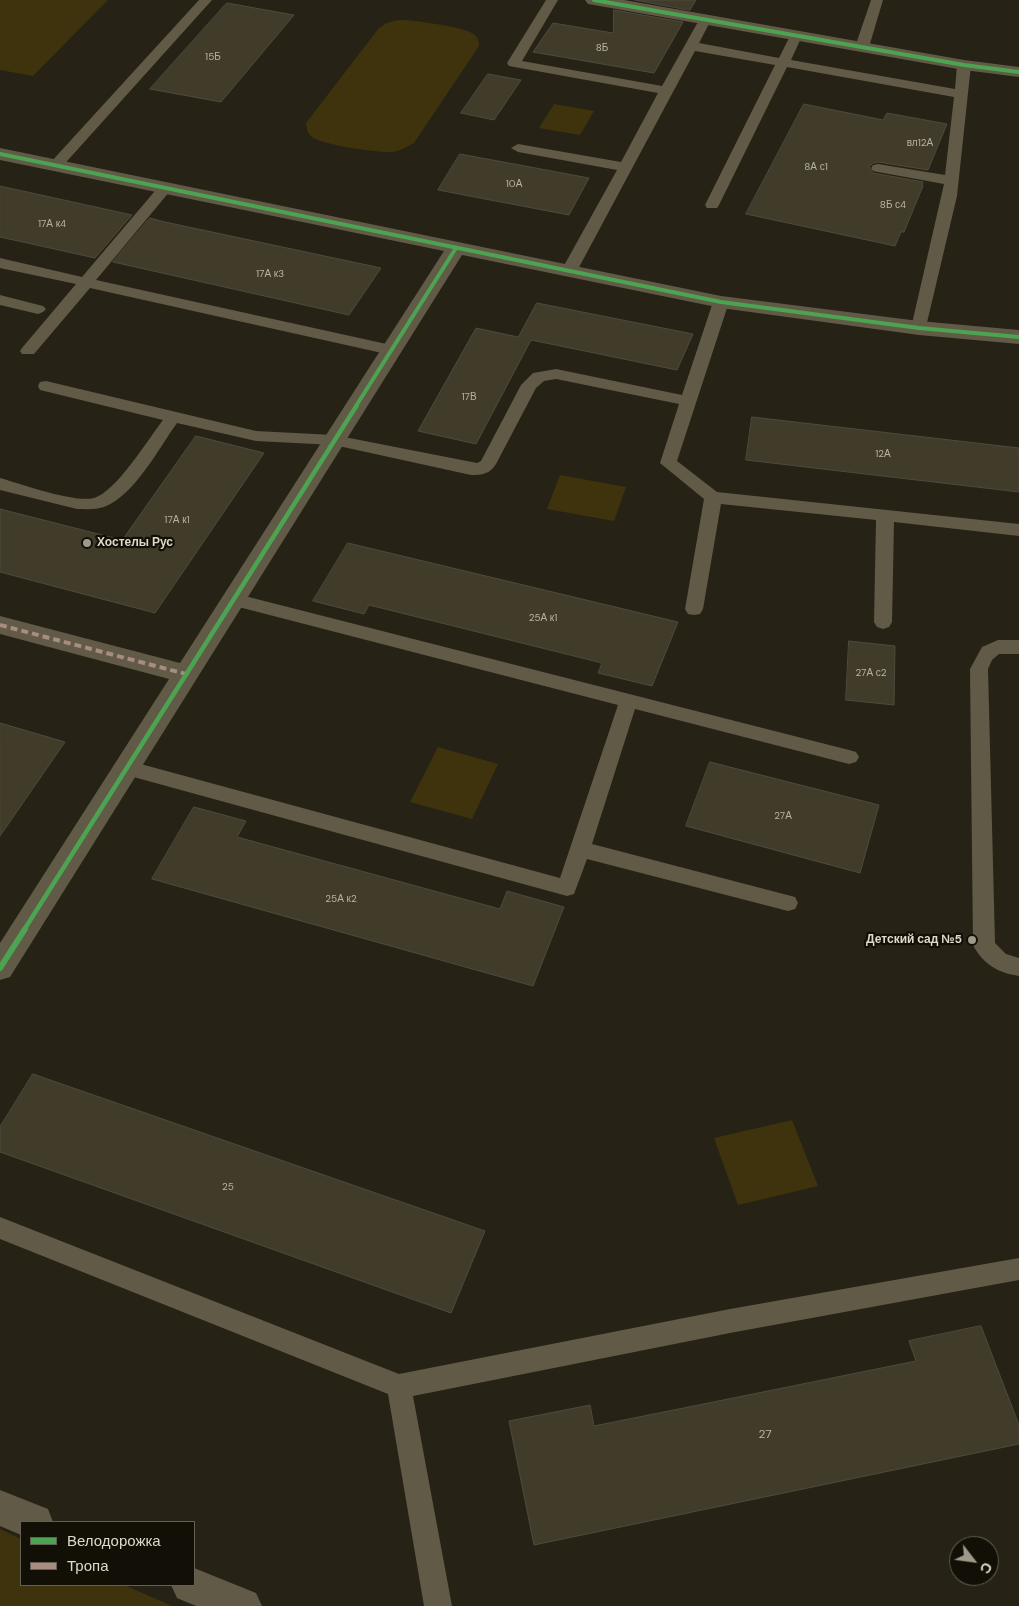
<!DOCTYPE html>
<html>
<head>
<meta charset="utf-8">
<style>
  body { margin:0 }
  #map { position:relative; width:1019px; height:1606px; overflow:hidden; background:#262215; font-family:"DM Sans",sans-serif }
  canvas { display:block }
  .legend { position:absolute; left:20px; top:1521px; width:175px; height:65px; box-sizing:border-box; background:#120f06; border:1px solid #646055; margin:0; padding:6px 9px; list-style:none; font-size:15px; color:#ded9cb }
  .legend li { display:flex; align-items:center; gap:10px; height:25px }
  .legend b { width:25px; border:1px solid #646055 }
  .north { position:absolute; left:949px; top:1536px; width:50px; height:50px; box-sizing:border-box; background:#120f06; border:1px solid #646055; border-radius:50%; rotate:120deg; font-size:14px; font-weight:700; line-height:20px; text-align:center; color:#ded9cb }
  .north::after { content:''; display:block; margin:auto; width:18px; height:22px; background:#9e998b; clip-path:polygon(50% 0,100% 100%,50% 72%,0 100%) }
</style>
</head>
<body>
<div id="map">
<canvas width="1019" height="1606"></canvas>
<ul class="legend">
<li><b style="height:6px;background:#4ca352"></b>Велодорожка</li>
<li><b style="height:6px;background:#a88b81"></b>Тропа</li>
</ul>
<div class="north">С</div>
</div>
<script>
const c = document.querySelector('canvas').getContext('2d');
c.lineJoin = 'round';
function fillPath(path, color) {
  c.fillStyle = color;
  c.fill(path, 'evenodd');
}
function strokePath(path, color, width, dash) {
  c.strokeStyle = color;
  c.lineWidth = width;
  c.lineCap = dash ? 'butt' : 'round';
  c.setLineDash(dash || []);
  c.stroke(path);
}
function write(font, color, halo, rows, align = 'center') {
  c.font = font + ' "DM Sans",sans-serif';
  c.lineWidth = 4.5;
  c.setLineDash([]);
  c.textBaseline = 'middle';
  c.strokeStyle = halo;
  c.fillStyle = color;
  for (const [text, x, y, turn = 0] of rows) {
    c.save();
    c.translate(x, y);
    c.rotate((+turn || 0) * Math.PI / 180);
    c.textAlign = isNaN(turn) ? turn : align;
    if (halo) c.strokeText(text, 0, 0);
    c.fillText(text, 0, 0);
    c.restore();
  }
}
fillPath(new Path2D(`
  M0,0H108L33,76L0,70Z
  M398,20C413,20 459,26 472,33C477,36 479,40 479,46L414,143C407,147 400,151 392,152C379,153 322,145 312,137C307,133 307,129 306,123L379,28L387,23Z
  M554,104L594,111L580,135L539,128Z
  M560,475L626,487L614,521L547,509Z
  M438,747L498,764L472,819L410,802Z
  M792,1120L818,1186L738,1205L714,1138Z
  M0,1529L21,1539V1585H124L172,1606H0Z`), '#3f330e');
const building = new Path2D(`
  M635,0H696L690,10Z
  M227,3L294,15L221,102L150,89Z
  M614,10L683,22L654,73L533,52L553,23L613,33Z
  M488,74L521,80L494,120L461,113Z
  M804,104L883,120L887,113L947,124L928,170L878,162L873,163L869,167L873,173L923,182L922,186H923L904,232H901L895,246L746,214Z
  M460,154L525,166L589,178L569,215L438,190Z
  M0,186L132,215L95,258L0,237Z
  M150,218L165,222L381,268L349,315L113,262Z
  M537,303L693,334L677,370L531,340L476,444L418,431L476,328L518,337Z
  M752,417L1019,448V492L746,460Z
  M196,436L264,453L155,613L0,572V509L122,540Z
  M348,543L678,622L652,686L598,673L602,663L369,605L364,614L313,601Z
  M849,641L895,646L894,705L846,700Z
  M0,723L65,742L0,836Z
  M710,762L879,805L860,873L686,826Z
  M194,807L246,821L237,837L500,909L507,891L564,907L533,986L152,879Z
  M33,1074L485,1231L451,1313L0,1152V1127Z
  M981,1326L1019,1425V1444L534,1545L509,1421L590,1405L594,1426L758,1393L916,1361L909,1341Z`);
fillPath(building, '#413c2a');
strokePath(building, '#4e4a3f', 1);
fillPath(new Path2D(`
  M199,0H212L60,169H50L48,166L50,163Z
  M546,0H558L522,61L662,86L699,20L705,16L711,20L699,43L779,58L790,36L796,32L802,36L791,60L955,89L957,65L964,61L969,62L971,65L957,196L925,331H913L911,328L944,184L878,172L873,171L871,168L873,165L878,164L945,175L954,97L787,67L719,205L717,208H707L705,205L775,65L695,51L577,271L574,274H564L561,271L617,170L518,152L511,148L518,144L621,162L658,93L509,66L507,63Z
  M871,0H883L869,47L862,51L855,47Z
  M165,184L170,185L172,188L170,191L96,280L391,345L397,347L399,350L397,353L391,355L90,288L34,354H22L20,351L22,348L76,284L0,268V258L82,277L160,185Z
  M0,295L43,306L46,309L43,312L38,314L0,305Z
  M721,297L726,299L729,302L677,461L717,492L1019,524V536L894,522L892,622L889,627L883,629L877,627L874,622L876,520L721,504L703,609L700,614L694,615L688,614L685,609L704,499L660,463L679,404L556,379L544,381L536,388L496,464C490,474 482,475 471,475L334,445L256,441L177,423C159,448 134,496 104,507C95,510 86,509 77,509L0,490V478C22,484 73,503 94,498C116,492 149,438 163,420L40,390L38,386L40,382L46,381L256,431L334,435L477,463L481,461L521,385L533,373L556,369L682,395L713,302L716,299Z
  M233,593L849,750L856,752L859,757L856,762L849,764L635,709L592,844L795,897L798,903L795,909L788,911L587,859L574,894L567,896L119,773L116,768L119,763L126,760L560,878L618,705L227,604L224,599L227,594Z
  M998,640H1019V654H999L992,660L988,669L995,943L1006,954L1019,958V976C998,973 983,964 973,945L970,669L982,647Z
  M0,1217L399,1374L730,1309L1019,1258V1280L730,1333L413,1396L452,1606H424L388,1394L0,1239Z`), '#615a46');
fillPath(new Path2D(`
  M585,0H624L964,60L1019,67V77L964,70L594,5L588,4Z
  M0,148L721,296L919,321L1019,330V344L919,335L721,308L462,255L10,977L0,980V943L169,679L0,634V616L180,663L444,251L0,160Z`), '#615a46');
fillPath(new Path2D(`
  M0,1490L48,1509L53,1522H21V1535L0,1526Z
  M194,1568L256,1593L262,1606H196L177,1598L171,1585H194Z`), '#615a46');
strokePath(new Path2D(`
  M0,625L186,674`), '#a88b81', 4, [7, 4]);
strokePath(new Path2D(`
  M594,0L964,65L1019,72
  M0,154L721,302L919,328L1019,337
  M356,406L456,248`), '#4ca352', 4);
strokePath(new Path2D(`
  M24,930L357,405`), '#4ca352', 4.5);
strokePath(new Path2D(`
  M0,968L25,929`), '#4ca352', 6);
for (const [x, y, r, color] of [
  [87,543,5,"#9e998b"],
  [972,940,5,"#9e998b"]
]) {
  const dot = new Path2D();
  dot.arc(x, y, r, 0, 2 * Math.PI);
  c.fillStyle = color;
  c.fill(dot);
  strokePath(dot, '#120f06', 2);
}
write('10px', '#b7b2a3', null, [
  ["8Б",602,48],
  ["15Б",213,57],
  ["вл12А",920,143],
  ["8А с1",816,167],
  ["10А",514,184],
  ["8Б с4",893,205],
  ["17А к4",52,224],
  ["17А к3",270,274],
  ["17В",469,397],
  ["12А",883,454],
  ["17А к1",177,520],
  ["25А к1",543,618],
  ["27А с2",871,673],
  ["27А",783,816],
  ["25А к2",341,899],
  ["25",228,1187]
]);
write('bold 12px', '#ded9cb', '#120f06', [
  ["Хостелы Рус",97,543],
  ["Детский сад №5",962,940,"right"]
], 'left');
write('12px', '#b7b2a3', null, [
  ["27",765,1435]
]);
</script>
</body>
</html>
